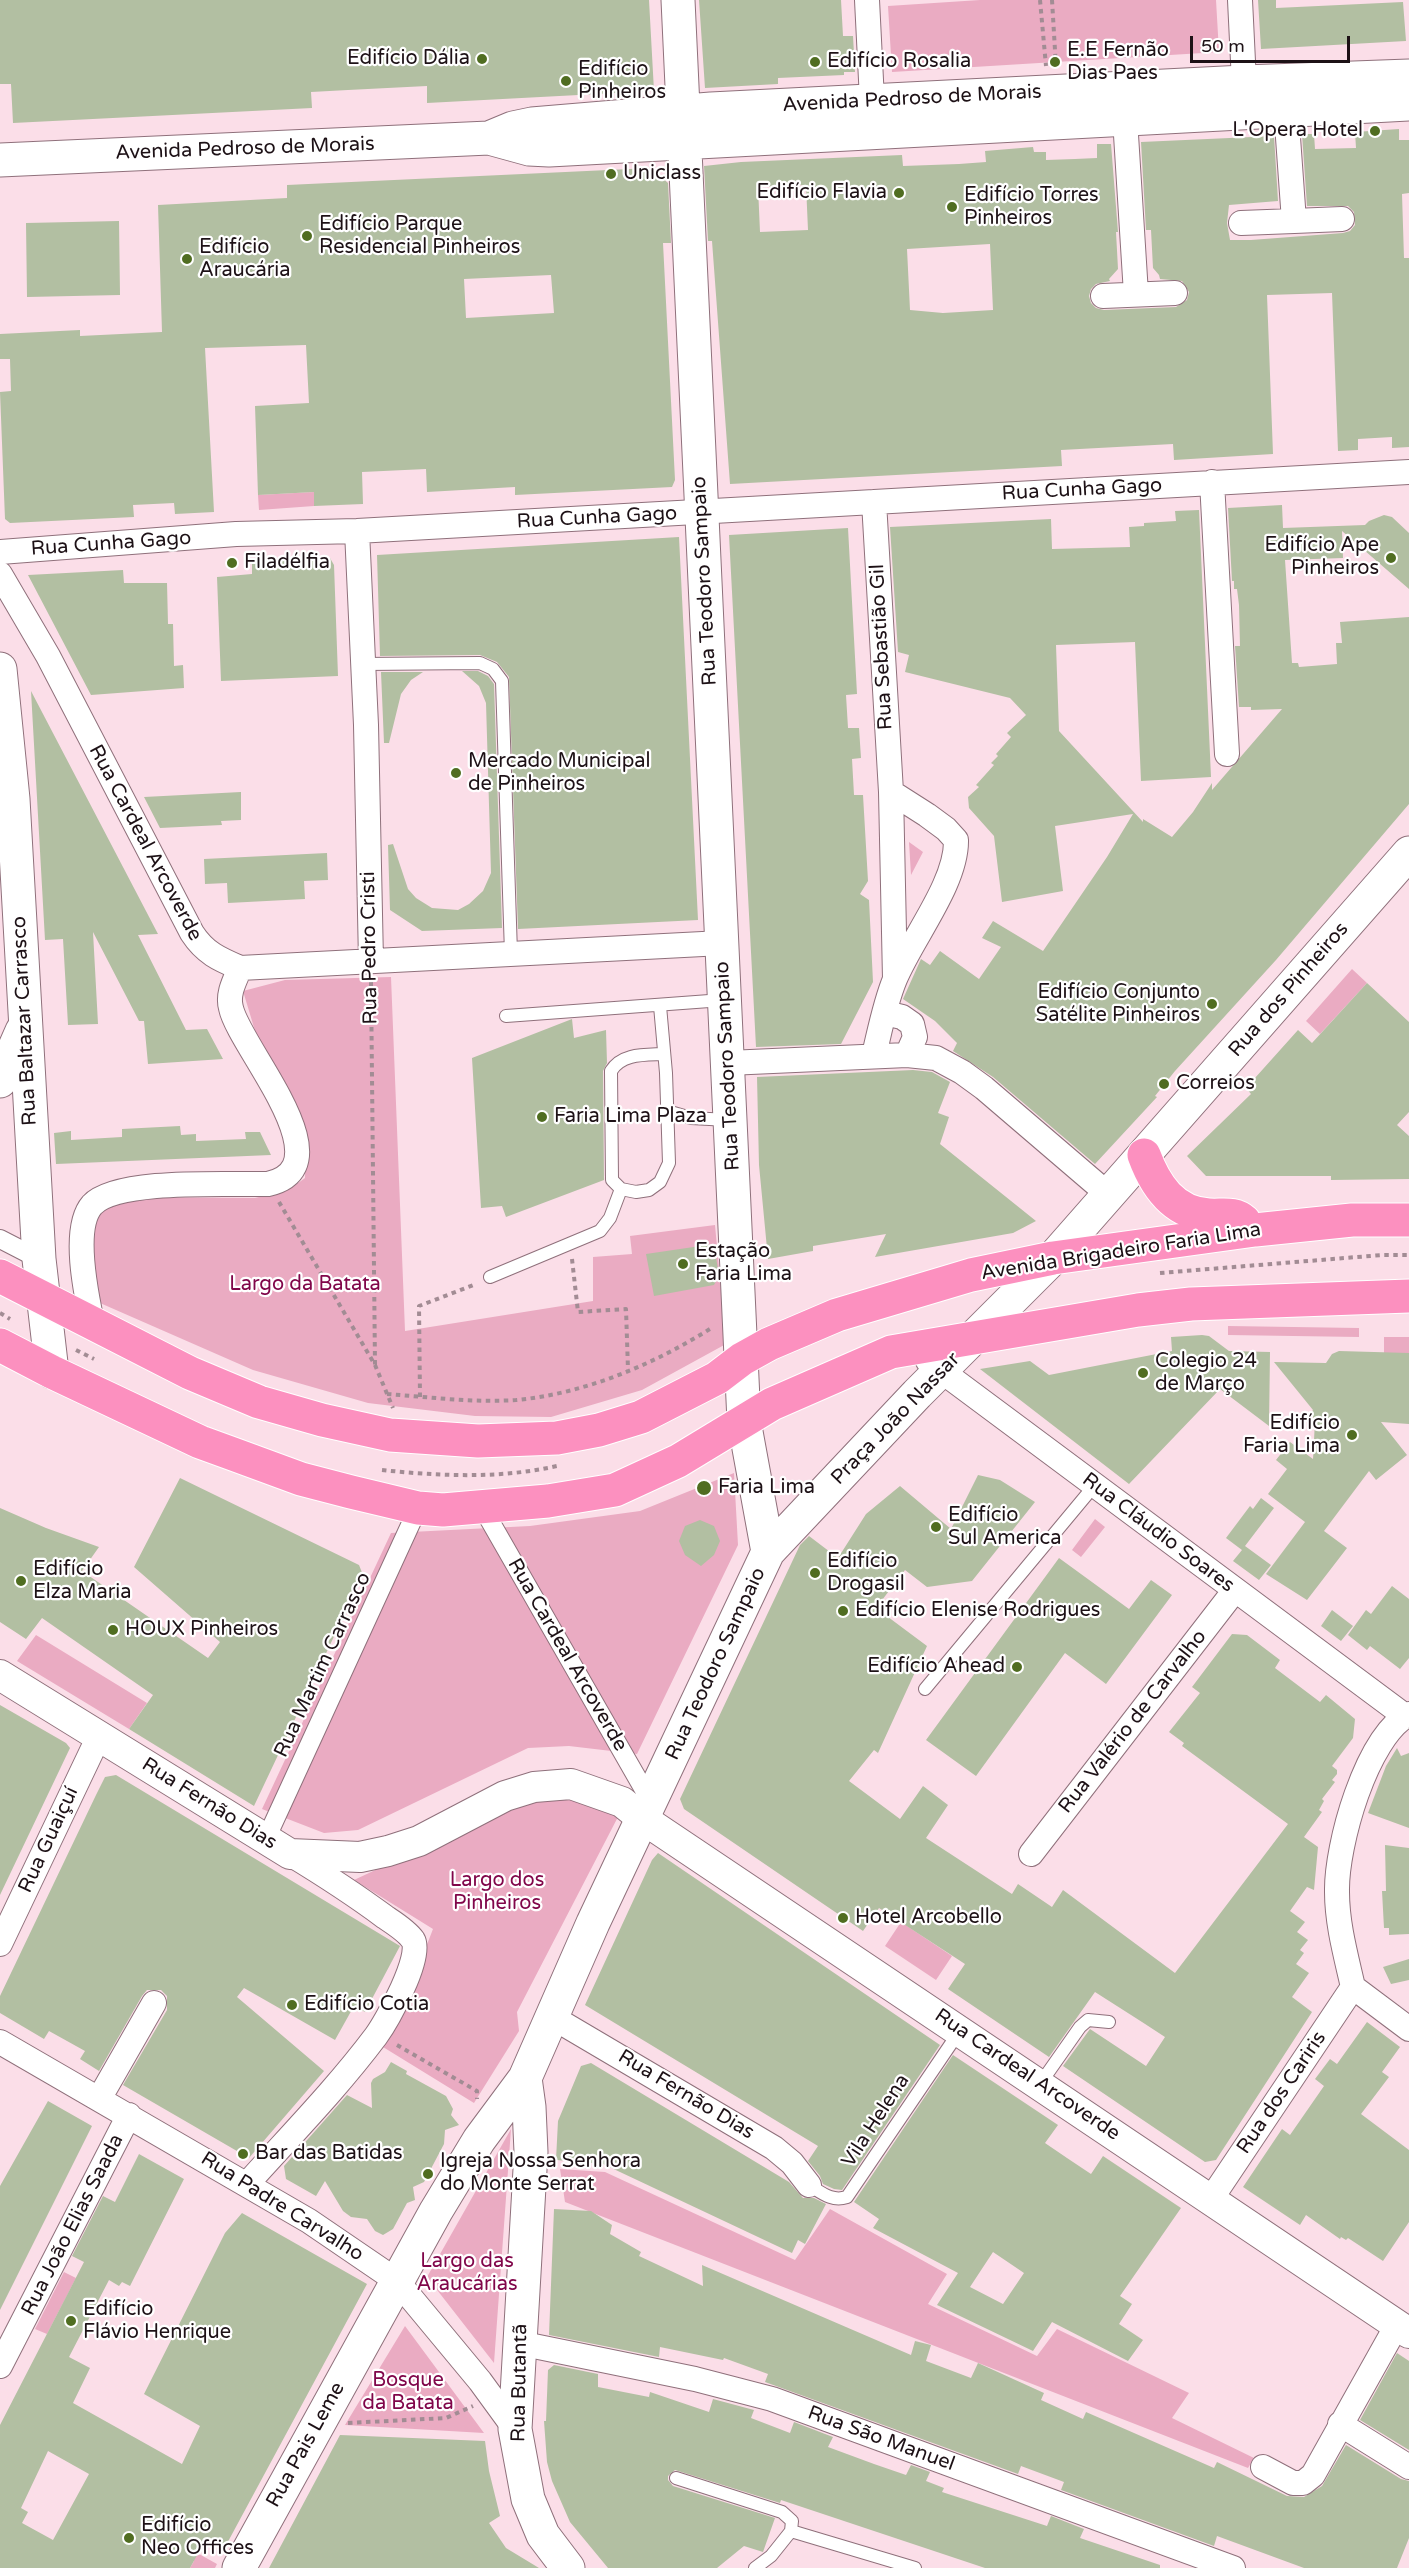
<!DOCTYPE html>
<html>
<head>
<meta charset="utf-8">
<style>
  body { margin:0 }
  #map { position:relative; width:1409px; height:2568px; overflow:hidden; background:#fbdee8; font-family:"Varela Round",sans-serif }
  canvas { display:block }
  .scale { position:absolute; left:1190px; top:36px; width:160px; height:27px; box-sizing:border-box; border:3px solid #1d1116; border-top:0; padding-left:8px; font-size:18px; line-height:21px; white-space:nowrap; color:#1d1116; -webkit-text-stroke:4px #fff; paint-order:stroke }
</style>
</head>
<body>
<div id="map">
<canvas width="1409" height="2568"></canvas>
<div class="scale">50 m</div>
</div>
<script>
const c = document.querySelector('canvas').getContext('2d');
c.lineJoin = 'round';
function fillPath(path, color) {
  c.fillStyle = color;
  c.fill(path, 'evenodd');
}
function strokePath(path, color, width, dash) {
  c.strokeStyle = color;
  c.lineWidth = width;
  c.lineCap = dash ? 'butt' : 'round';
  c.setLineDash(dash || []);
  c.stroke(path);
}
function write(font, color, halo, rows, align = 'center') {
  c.font = font + ' "Varela Round",sans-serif';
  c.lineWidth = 4.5;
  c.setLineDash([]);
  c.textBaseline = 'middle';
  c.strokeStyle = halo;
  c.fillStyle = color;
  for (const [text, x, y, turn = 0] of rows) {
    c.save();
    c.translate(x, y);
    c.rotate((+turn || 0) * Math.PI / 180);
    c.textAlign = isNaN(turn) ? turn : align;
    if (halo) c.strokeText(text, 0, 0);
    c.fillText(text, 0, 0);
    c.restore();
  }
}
fillPath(new Path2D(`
  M980,0H1216L1219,52L892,72L888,6Z
  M314,492V506L259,510L258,495Z
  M909,842L923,852L911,875Z
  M1352,969L1367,983L1320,1034L1306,1021Z
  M391,977L405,1331L593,1301V1257L632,1254L630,1236L715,1225L726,1344L642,1390L551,1417L475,1416L368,1403L253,1370L100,1303L90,1285L95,1209L110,1197L255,1198L290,1189L305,1178L306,1128L265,1064L243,991L285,980Z
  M1228,1326L1359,1328V1337L1228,1335Z
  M1384,1337H1409V1353H1384Z
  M734,1473L738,1545L637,1754L569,1746L528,1748L358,1830L324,1833L262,1809L391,1533L530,1526L640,1511Z
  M1095,1519L1105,1527L1081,1557L1072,1550Z
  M36,1635L147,1703L129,1729L17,1661Z
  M565,1794L620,1813L517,2012L519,2031L474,2103L383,2047L411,1986L433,1929L354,1880L529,1798Z
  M901,1922L952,1956L936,1980L885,1946Z
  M511,2129L494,2363L427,2277Z
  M560,2169L605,2172L795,2260L830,2209L947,2274L928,2304L1037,2356L1057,2329L1189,2393L1172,2418L1254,2458L1248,2468L565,2202Z
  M64,2272L76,2278L47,2334L35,2329Z
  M405,2326L484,2433L345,2425Z
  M190,2549L217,2564L215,2568H190L194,2561L186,2556Z`), '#eaabc2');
fillPath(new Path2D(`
  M0,0H649L654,91L427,103V86L348,90L311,92L312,108L13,123L11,84H0Z
  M699,0H841L843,36H853L855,72H844V75L778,78V84L705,88Z
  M1258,0H1276V8L1403,2L1406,41L1261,49Z
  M1399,129V140H1409V193L1402,194L1404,258H1409V447L1392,448V437L1358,439V450L1338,451L1332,293L1267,295L1273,454L1174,460L1173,444L1061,450L1062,466L730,484L712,241H708L704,166L741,162L902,155L903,166L959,164L986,162L985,151L1033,147L1034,152H1046V160L1075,159L1097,158V144H1111L1118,232H1116L1118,269L1109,279L1110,281L1096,284L1091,289L1089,296L1091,303L1096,308L1104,310L1176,307L1187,300L1189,292L1182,281L1160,279L1159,275L1153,268L1151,230H1146L1141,142L1274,136L1278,201L1229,205L1227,223L1230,240H1251L1343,233L1350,231L1355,225L1354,212L1348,206H1307L1302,134H1314L1315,149L1356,148L1355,132ZM806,185L808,230L760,232L758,187ZM990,244L993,310L943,313L910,310L907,249Z
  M651,168L668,183L671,243H663L675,480L672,487L515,495V487L427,492L426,469L362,472L363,504L314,506V492L258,495L255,406L309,403L306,345L205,348L214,512L175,514L174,503L133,505L134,517L10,523L5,519L0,392L11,391L10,359H0V334L80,330V336L162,332L158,205L287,198V185ZM551,275L554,313L466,318L464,279Z
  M119,221L120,295L27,297L26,223Z
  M1282,505L1283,528L1365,525L1369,521L1384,515L1392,517L1409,533V589L1342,531L1343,558L1285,560L1292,663H1298L1299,667L1337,664L1336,643H1342L1340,622L1409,617V804L1276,960L1175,1071L1155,1096L1157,1097L1095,1164L993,1077L953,1051L957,1043L935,1021L903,999L921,959L930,965L940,951L979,979L1001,947L982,938L993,921L1043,951L1107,857L1133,814L1055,826L1063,891L1002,902L994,836L969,808L968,797L979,787L976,785L994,765L991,763L998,756L996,754L1011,737L1007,733L1026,715L1010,698L905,672L909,655L898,652L890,527L1051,519L1052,549L1130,547L1129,527L1144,526V523L1176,521L1175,511L1199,510L1211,777L1141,781L1135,642L1056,645L1059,731L1143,822V819L1172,837L1193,812L1212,783V790L1282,709L1251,710V707H1239L1235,646H1240L1239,605L1237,589H1234V581H1232L1228,508Z
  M848,528L857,694L846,695L848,728H859L861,758L852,759L854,795H863L868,881L860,894L869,900L873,982L841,1044L756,1047L729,535Z
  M679,537L698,920L518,929L509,677L497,662L480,655L380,656L377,555Z
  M330,558L334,565L338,676L221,681L217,577L252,574V563Z
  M123,570L124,583H167L168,624H173L174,666L183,665L184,688L91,695L28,575Z
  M478,671L488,676L494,684L502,928L422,931L390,910L388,845L393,844L408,889L416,898L432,908L458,910L469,904L483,891L491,873L486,703L479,686L462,671Z
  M381,672H423L411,680L401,694L389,743H384Z
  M31,691L158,934L138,935L186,1030L207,1029L223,1059L148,1064L144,1021H139L93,932L98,1024L68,1025L63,939L45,940Z
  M241,792V820L221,821L222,825L160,828L144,797Z
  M327,853L328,880L304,881L305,899L228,903L227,883L205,884L204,859Z
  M1367,983L1409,1022V1112L1397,1125L1409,1136V1179L1331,1180V1176H1206L1187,1156L1251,1094L1246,1088L1298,1030L1312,1043Z
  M572,1019L574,1038L606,1030L607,1063L603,1071L604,1180L506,1217L502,1206L481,1208L472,1058Z
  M913,1070L932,1072L950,1082L938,1113L949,1117L940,1144L1036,1221L1013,1233L875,1257L886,1234L813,1246V1251L768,1259L759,1165L757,1077Z
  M180,1126L181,1135L196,1134V1141L246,1139L245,1132H260L271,1155L56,1164L54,1133L71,1131V1140L122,1137V1129Z
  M714,1244L719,1276L714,1285L654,1296L646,1254Z
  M1202,1335L1209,1336L1229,1351L1270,1352L1269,1426L1220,1389L1129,1484L980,1369L1030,1361L1049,1375L1172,1351L1171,1337Z
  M1339,1351L1409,1353V1424L1381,1422L1407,1455L1376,1480L1369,1471L1324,1531L1347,1548L1307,1600L1266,1574L1305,1522L1268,1494L1287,1469L1276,1460L1290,1442L1313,1459L1315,1421L1311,1413L1313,1410L1274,1362L1326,1363L1332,1354Z
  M978,1475L1000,1480L1035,1502L972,1581L927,1587L905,1570L876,1608L927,1646L878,1753L874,1750L849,1781L900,1819L923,1786L948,1805L926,1838L1012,1894L1018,1884L1052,1907L1063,1890L1175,1973L1288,1824L1182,1746L1184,1743L1169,1732L1200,1693L1192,1687L1232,1634L1247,1635L1280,1660L1275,1668L1320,1702L1326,1695L1355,1719L1353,1738L1332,1766L1337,1770V1774L1332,1780L1335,1782L1322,1799L1324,1801L1319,1810L1322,1812L1304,1837L1318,1847L1314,1890L1307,1887L1290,1911L1305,1922L1297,1932L1308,1940L1300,1950L1304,1953L1296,1964L1309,1973L1292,1997L1312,2012L1216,2160L1205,2162L1063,2066L1090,2029L1146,2066L1165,2037L1142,2022L1095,1992L1049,2057L948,1989L965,1964L879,1908L863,1931L684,1809L680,1799L800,1545L809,1536L838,1558L866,1514L900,1486L951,1529Z
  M180,1478L359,1565L363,1575L254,1806L129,1729L153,1695L42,1618L26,1639L0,1622V1508L46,1528L99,1547L82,1571L208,1658L220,1642L134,1567Z
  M1261,1498L1274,1508L1245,1546L1271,1565L1259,1580L1233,1561L1242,1550L1226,1538L1250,1506L1253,1509Z
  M700,1520L714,1526L720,1541L714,1555L701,1566L685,1555L679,1541L685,1526Z
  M1059,1558L1129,1609L1151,1580L1172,1595L1106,1684L1065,1653L976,1776L926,1740Z
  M1392,1586L1409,1599V1658L1400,1669L1370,1646L1367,1650L1348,1635L1366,1610L1371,1614Z
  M1332,1610L1353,1626L1341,1641L1321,1626Z
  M0,1705L66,1743L70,1748L0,1895Z
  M1397,1748L1401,1756L1409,1753V1828L1368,1813L1386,1766Z
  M116,1775L400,1946L365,2012L354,2006L335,2040L244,1988L237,1997L324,2071L249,2158L123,2085L167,2010V1996L161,1990H147L142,1996L99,2071L80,2059L85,2051L49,2031L44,2039L0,2013V1996L96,1795L105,1777Z
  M1385,1845L1409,1848V1934L1389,1935V1928H1384L1382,1891H1386Z
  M658,1853L940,2045L842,2190L834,2189L823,2184L820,2176L808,2161L818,2146L585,2005L652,1860Z
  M1409,1959V1980L1391,1984L1383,1967Z
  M1367,2022L1400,2047L1382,2072L1389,2077L1361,2114L1409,2150V2222L1383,2261L1348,2238L1346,2240L1341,2237L1340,2239L1306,2215L1300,2225L1243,2187L1282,2129L1290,2135L1324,2086L1315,2079L1330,2059L1337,2064Z
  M953,2055L1058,2125L1045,2143L1067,2158L1091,2174L1103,2156L1181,2208L1120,2296L1132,2304L1119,2324L1143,2340L1128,2361L1052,2322L1033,2351L937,2305L958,2273L873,2228L879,2219L854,2202ZM993,2252L1024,2273L1003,2304L970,2287Z
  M391,2062L407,2071L406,2074L446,2096L453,2109L451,2115L459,2125L445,2130L444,2144L424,2182L413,2187L415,2200L407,2203L393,2229L383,2235L375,2231L367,2219L351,2217L343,2211L325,2181L316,2196L286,2179L284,2166L347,2095L372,2108L371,2083L373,2079L385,2072Z
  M591,2063L789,2182L803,2198H814L826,2204L805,2244L798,2240L792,2253L603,2164L556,2160L558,2121L581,2066Z
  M48,2101L92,2126L0,2310V2186Z
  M139,2154L184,2179L130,2286L122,2282L119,2286L109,2280L69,2357L90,2368L73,2403L182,2464L200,2426L144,2394L225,2233L242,2213L367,2284L224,2549L206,2539L190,2568H0V2425L84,2262L72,2256L103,2196L115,2202ZM48,2451L89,2474L53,2540L22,2523L28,2512L21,2508Z
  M554,2209L591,2211L612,2225L610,2234L641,2252L639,2256L703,2286L702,2265L911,2355L915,2341L931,2345L926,2361L971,2378L978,2363L1044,2393L1041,2400L1083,2419L1086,2412L1214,2468L1217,2462L1287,2496L1304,2497L1322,2486L1346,2445L1401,2479L1409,2481V2538L1397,2568H1304L1217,2536L1214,2546L1061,2490L1064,2482L1021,2466L1018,2474L765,2382L768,2374L724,2358L723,2360L660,2347L659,2357L549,2335Z
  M1397,2353L1409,2361V2450L1360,2420Z
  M554,2365L598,2374V2387L649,2397L650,2392L709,2412L713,2399L754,2410L751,2418L790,2433L794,2422L833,2437L828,2447L874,2464L906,2475L911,2465L930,2472L926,2481L944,2488L942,2492L1047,2526L1051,2516L1084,2529L1080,2538L1160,2565V2568H985L781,2500L780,2503L675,2470L668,2476V2480L673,2486L775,2518L763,2552L744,2546L717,2568H608L570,2522L552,2481L547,2462L544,2421H546L548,2370Z
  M340,2435L485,2441L489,2471L500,2516L489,2523L506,2548L539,2568H269Z`), '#b2bfa2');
const service = new Path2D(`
  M363,664L480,663L493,669L502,681L511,953
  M660,1006L666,1073L669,1163L660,1182L649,1190L636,1192L621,1189L612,1180L611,1071C622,1053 645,1055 664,1054
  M506,1016L723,1000
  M667,1111L691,1118L728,1120
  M490,1277L600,1231L610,1218L621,1189
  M925,1689L1094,1486
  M1040,2084L1080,2027L1088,2020L1109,2022
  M809,2185C822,2193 832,2202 847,2197L959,2032
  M676,2478L782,2512L792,2521L791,2531
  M755,2568L771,2556L791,2531L915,2568`);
const pedestrian = new Path2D(`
  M0,1239L39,1259
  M482,1507L651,1802
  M266,1839L418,1508`);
const minor = new Path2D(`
  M867,0L872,100
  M1240,0L1244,82
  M1125,119L1136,294
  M1294,221L1342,219
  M1241,223L1294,221L1286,110
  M1103,296L1175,293
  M1212,482L1227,754
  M874,502L891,792L895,979
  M357,531L366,725L371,961
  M0,552L236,534L357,531L1409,472
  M0,574L48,656L192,933C205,953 219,959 240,968L722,943
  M885,1013L902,1017L912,1024L915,1037L907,1055
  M874,1055C880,1030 885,1003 895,979C912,938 957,883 956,840L946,829L927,815L891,792
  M728,1063L907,1055L936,1058L962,1072L984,1088L1109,1195
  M92,1322C86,1294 72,1228 92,1205C117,1178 230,1185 268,1184C348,1166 239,1047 231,1008C227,994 235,980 240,968
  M928,1361L1405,1716
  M1409,1714C1366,1737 1336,1846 1337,1892C1337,1924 1346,1956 1353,1987L1409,2029
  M1031,1854L1235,1590
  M0,1944L99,1736
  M552,2017L774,2148L792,2163L809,2185
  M0,2042L309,2221L397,2281L480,2381L515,2429
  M99,2099L154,2003
  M247,2184C291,2135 337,2088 376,2036C387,2021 423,1956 413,1940C407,1931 394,1923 385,1917C354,1894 323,1874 290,1854
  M1211,2199L1353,1987
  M519,2343L695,2379L772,2399L1233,2568
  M0,2366L129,2115
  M1340,2424L1409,2467
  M1263,2467L1293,2483H1303L1313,2475L1397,2325`);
const tertiary = new Path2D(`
  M0,1675L290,1854L360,1857L388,1851L419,1841L505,1796L534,1787L571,1784L622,1802L643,1819L1409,2333`);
const secondary = new Path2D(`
  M489,138L513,128L532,124L711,109L1244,82L1409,76
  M0,160L489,138L529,149L549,150L1409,104
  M0,669L13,799L39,1259L52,1372
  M0,1081L22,1031
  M768,1552L917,1394L1053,1258L1409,853
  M525,2078L529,2107L531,2152L515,2429L528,2499L543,2535L568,2568
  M239,2568L436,2211L479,2140L525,2078L593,1923L768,1552L744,1421L678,0`);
const trunk = new Path2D(`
  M1144,1155C1155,1185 1173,1213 1209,1215C1222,1216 1234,1212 1244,1221
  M0,1276L190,1373L259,1402L322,1420L390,1435L478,1441L557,1438L599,1430L641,1417L717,1378L742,1359L769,1344L837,1315L971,1275L1053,1258L1255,1230L1352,1220H1409
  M0,1345L52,1372L200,1442L233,1454L301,1479L351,1492L418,1508L443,1510L548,1501L615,1490L678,1461L772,1404L891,1352L1138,1310L1191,1304L1409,1296`);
strokePath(service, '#8f707b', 14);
strokePath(pedestrian, '#8f707b', 20);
strokePath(minor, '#8f707b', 26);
strokePath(tertiary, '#8f707b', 32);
strokePath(secondary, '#8f707b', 35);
strokePath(trunk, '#fff', 35);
strokePath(new Path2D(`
  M1040,0L1046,66
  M1052,0L1056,67
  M371,982L375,1365
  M279,1202L375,1365L393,1408
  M572,1259L578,1312L626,1309L628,1370
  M1160,1273L1382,1255H1409
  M0,1313L10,1319
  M76,1350L94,1359
  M387,1394C429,1397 473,1403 516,1400C584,1394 655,1364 713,1327
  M420,1397L419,1306L476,1284
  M382,1470C439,1476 500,1479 557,1466
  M397,2045L477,2091V2099
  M348,2423L446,2418L473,2406`), '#a28c94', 4, [4.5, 4.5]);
strokePath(service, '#fff', 12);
strokePath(pedestrian, '#fff', 18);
strokePath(minor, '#fff', 24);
strokePath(tertiary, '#fff', 30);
strokePath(secondary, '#fff', 33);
strokePath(trunk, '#fc90bf', 33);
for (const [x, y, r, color] of [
  [482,59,6,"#506d21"],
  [815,62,6,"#506d21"],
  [1055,62,6,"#506d21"],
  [566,81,6,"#506d21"],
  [1375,131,6,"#506d21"],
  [611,174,6,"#506d21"],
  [899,193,6,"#506d21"],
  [952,207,6,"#506d21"],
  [307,236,6,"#506d21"],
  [187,259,6,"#506d21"],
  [1391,558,6,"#506d21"],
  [232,563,6,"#506d21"],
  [456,773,6,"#506d21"],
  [1212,1004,6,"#506d21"],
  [1164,1084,6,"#506d21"],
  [542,1117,6,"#506d21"],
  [683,1264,6,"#506d21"],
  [1143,1373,6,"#506d21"],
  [1352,1435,6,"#506d21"],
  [704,1488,8,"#506d21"],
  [936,1527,6,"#506d21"],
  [815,1573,6,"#506d21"],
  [21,1581,6,"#506d21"],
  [843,1611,6,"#506d21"],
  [113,1630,6,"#506d21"],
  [1017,1667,6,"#506d21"],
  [843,1918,6,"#506d21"],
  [292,2005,6,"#506d21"],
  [243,2154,6,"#506d21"],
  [428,2174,6,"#506d21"],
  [71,2321,6,"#506d21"],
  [129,2538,6,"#506d21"]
]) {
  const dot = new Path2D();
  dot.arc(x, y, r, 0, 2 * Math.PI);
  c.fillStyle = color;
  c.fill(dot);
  strokePath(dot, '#fff', 2);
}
write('20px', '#1d1116', '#fff', [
  ["E.E Fernão",1067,51],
  ["Dias Paes",1067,74],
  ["Edifício Dália",470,59,"right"],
  ["Edifício Rosalia",827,62],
  ["Edifício",578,70],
  ["Pinheiros",578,93],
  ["L'Opera Hotel",1363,131,"right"],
  ["Uniclass",623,174],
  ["Edifício Flavia",887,193,"right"],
  ["Edifício Torres",964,196],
  ["Pinheiros",964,219],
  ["Edifício Parque",319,225],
  ["Residencial Pinheiros",319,248],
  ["Edifício",199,248],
  ["Araucária",199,271],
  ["Edifício Ape",1379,546,"right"],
  ["Pinheiros",1379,569,"right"],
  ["Filadélfia",244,563],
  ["Mercado Municipal",468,762],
  ["de Pinheiros",468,785],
  ["Edifício Conjunto",1200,993,"right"],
  ["Satélite Pinheiros",1200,1016,"right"],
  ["Correios",1176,1084],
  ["Faria Lima Plaza",554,1117],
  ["Estação",695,1252],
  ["Faria Lima",695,1275],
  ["Colegio 24",1155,1362],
  ["de Março",1155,1385],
  ["Edifício",1340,1424,"right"],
  ["Faria Lima",1340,1447,"right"],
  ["Faria Lima",718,1488],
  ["Edifício",948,1516],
  ["Sul America",948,1539],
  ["Edifício",827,1562],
  ["Drogasil",827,1585],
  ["Edifício",33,1570],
  ["Elza Maria",33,1593],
  ["Edifício Elenise Rodrigues",855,1611],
  ["HOUX Pinheiros",125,1630],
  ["Edifício Ahead",1005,1667,"right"],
  ["Hotel Arcobello",855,1918],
  ["Edifício Cotia",304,2005],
  ["Bar das Batidas",255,2154],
  ["Igreja Nossa Senhora",440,2162],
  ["do Monte Serrat",440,2185],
  ["Edifício",83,2310],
  ["Flávio Henrique",83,2333],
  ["Edifício",141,2526],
  ["Neo Offices",141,2549]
], 'left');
write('20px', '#1d1116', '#fff', [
  ["Avenida Pedroso de Morais",912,99,-3],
  ["Avenida Pedroso de Morais",245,149,-2],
  ["Rua Cunha Gago",1082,490,-3],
  ["Rua Cunha Gago",597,518,-3],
  ["Rua Cunha Gago",111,544,-4],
  ["Rua Teodoro Sampaio",705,581,-93],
  ["Rua Sebastião Gil",882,647,-93],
  ["Rua Cardeal Arcoverde",145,843,62],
  ["Rua Pedro Cristi",370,948,-91],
  ["Rua dos Pinheiros",1289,990,-49],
  ["Rua Baltazar Carrasco",25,1021,-93],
  ["Rua Teodoro Sampaio",728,1066,-93],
  ["Avenida Brigadeiro Faria Lima",1121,1252,-9],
  ["Praça João Nassar",896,1419,-46],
  ["Rua Cláudio Soares",1158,1533,37],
  ["Rua Cardeal Arcoverde",567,1655,60],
  ["Rua Teodoro Sampaio",716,1664,-65],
  ["Rua Martim Carrasco",323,1665,-65],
  ["Rua Valério de Carvalho",1133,1722,-52],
  ["Rua Fernão Dias",209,1804,32],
  ["Rua Guaiçuí",49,1840,-65],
  ["Rua Cardeal Arcoverde",1027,2075,34],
  ["Rua dos Cariris",1282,2093,-56],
  ["Rua Fernão Dias",686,2095,31],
  ["Vila Helena",876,2121,-57],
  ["Rua Padre Carvalho",282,2207,32],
  ["Rua João Elias Saada",73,2225,-63],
  ["Rua Butantã",520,2383,-89],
  ["Rua São Manuel",881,2439,20],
  ["Rua Pais Leme",306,2445,-61]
]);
write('20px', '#80064a', '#fff', [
  ["Largo da Batata",305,1285],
  ["Largo dos",497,1881],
  ["Pinheiros",497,1904],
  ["Largo das",467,2262],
  ["Araucárias",467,2285],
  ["Bosque",408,2381],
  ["da Batata",408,2404]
]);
</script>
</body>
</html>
